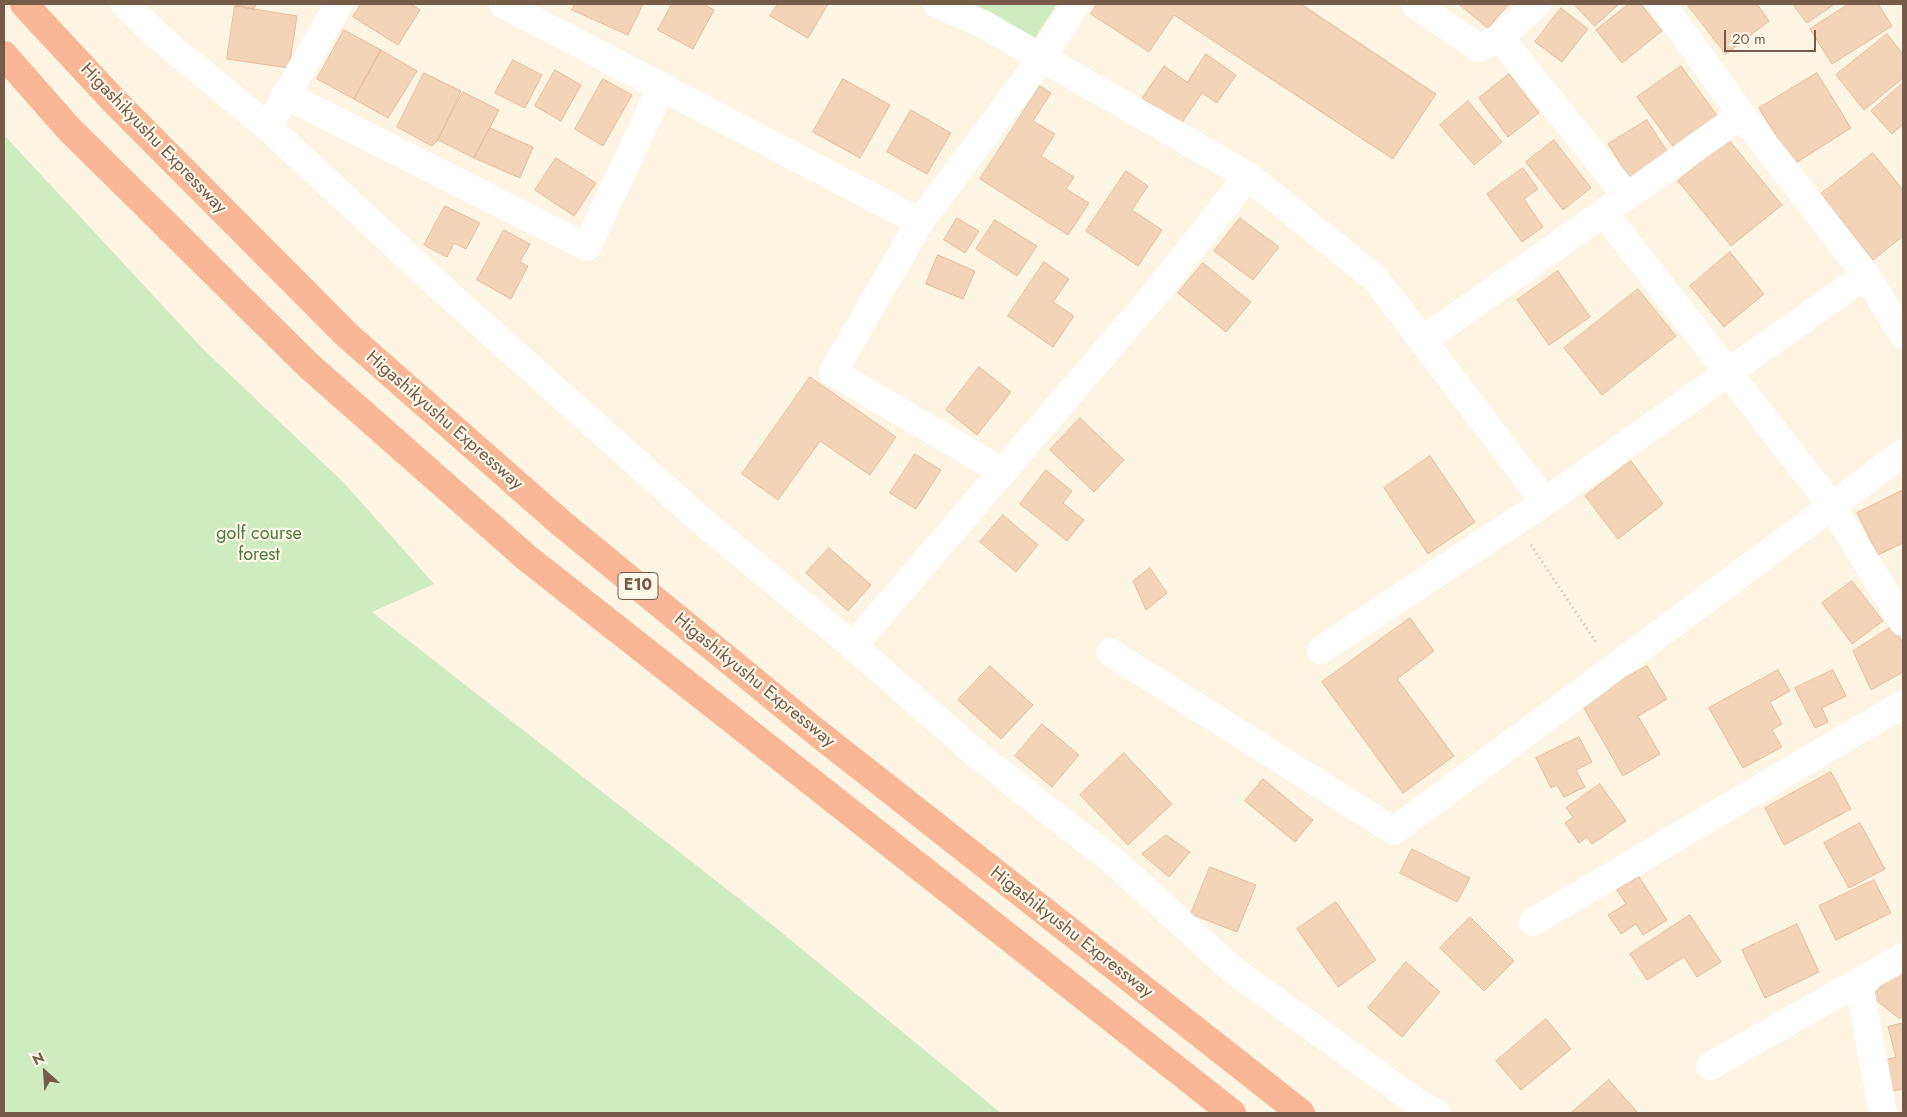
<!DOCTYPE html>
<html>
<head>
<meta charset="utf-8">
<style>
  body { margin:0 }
  #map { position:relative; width:1907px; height:1117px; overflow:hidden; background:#fdf4e2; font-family:Jost,sans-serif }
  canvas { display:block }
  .frame { position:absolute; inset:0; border:5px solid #755b48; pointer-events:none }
  .north { position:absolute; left:20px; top:1047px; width:50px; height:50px; -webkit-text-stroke:4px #fff8e9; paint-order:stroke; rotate:334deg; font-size:14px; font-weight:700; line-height:20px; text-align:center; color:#755b48 }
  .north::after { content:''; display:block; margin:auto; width:18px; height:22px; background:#755b48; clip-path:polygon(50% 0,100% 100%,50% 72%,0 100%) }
  .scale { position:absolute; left:1724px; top:30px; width:92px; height:22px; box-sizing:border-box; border:2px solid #755b48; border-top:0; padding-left:6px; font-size:15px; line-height:18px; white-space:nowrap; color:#755b48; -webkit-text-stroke:4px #fff8e9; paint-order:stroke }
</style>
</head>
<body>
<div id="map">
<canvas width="1907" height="1117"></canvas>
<div class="frame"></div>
<div class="north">N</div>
<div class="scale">20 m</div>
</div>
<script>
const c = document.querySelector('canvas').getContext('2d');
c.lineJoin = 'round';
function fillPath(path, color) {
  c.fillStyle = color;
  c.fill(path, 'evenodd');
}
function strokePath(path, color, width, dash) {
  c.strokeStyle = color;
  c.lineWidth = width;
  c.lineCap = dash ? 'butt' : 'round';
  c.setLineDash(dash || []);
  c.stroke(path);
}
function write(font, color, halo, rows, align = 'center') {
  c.font = font + ' Jost,sans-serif';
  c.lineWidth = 4.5;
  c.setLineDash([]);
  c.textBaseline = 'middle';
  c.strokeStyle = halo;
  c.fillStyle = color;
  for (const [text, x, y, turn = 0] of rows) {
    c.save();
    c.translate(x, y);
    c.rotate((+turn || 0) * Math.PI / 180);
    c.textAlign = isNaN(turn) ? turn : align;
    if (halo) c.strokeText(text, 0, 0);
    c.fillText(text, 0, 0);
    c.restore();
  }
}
fillPath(new Path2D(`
  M968,4H1057L1033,41Z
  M4,135L204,350L344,483L434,584L372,612L770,923L1001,1113H4Z`), '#cfebc0');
const building = new Path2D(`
  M232,4H256L254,9Z
  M361,4H410L420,10L398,45L353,17Z
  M575,4H643L628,35L572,10Z
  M672,4H703L714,10L693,49L658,30Z
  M778,4H828L808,38L770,16Z
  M1097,4H1301L1436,94L1393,159L1174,15L1149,52L1091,14Z
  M1459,4H1509L1488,28Z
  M1574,4H1619L1595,26Z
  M1629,4H1641L1662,31L1622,63L1596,30Z
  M1687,4H1757L1769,21L1726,54Z
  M1793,4H1835L1807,23Z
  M1849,4H1878L1892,26L1832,64L1810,29Z
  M235,6L297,16L289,68L227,59Z
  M1561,8L1588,29L1562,62L1535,42Z
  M344,30L381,50L354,99L317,79Z
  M1887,34L1903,54V78L1864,110L1836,75Z
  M381,50L417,71L388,118L354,99Z
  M1206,54L1236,75L1217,103L1202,93L1181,124L1142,98L1164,66L1187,82Z
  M513,60L542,75L525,108L495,93Z
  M1681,66L1718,117L1675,149L1637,97Z
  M555,70L581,85L561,121L535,106Z
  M424,73L461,91L438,140L432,146L397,127Z
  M1817,73L1851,128L1794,164L1759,108Z
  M1509,74L1539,113L1508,137L1479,98Z
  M603,79L632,95L603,146L575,129Z
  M843,79L890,105L860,158L813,132Z
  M1903,83V124L1892,134L1871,111Z
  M1040,86L1051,93L1033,121L1055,134L1041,156L1074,177L1066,189L1089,203L1068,235L980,179Z
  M463,92L499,110L474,158L438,140Z
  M1468,101L1502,142L1474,165L1440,125Z
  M911,110L951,133L927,174L887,152Z
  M1647,120L1668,153L1629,177L1608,144Z
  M490,128L533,147L520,178L474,158Z
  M1554,140L1591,188L1563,210L1526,162Z
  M1729,140L1782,205L1731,246L1678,181Z
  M1873,153L1903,190V236L1873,260L1821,194Z
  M556,158L596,183L574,216L535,190Z
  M1523,168L1538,189L1524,199L1543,227L1522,242L1487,194Z
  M1126,171L1148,186L1132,210L1162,230L1138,266L1086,231Z
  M445,206L480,223L466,249L454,243L447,257L424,245Z
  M957,218L979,231L965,253L944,240Z
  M1240,218L1279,247L1253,280L1214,251Z
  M995,220L1037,246L1017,276L976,249Z
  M504,230L530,244L520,262L528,266L511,299L477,280Z
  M1730,252L1764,294L1724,327L1690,286Z
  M938,255L975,271L963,299L926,284Z
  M1044,262L1069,279L1053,302L1074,316L1053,347L1008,316Z
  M1203,263L1251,302L1226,332L1178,293Z
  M1558,271L1590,317L1549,345L1517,300Z
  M1638,289L1676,336L1602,395L1564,348Z
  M979,367L1011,392L977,435L946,410Z
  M810,377L896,437L870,475L820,441L778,500L742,474Z
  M1080,418L1124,460L1094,492L1050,450Z
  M915,454L941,470L916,509L890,493Z
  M1430,456L1475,522L1428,554L1384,488Z
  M1631,461L1663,504L1618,539L1585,496Z
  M1046,470L1072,491L1063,503L1084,520L1067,541L1020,504Z
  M1903,490V543L1878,555L1857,513Z
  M1003,515L1038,545L1016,572L980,542Z
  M829,548L871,585L848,611L806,573Z
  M1150,568L1167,593L1146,610L1133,581Z
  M1852,581L1883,621L1852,644L1822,603Z
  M1410,618L1434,651L1397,679L1454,756L1403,793L1322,682Z
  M1893,626L1903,643V672L1871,690L1853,651Z
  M990,666L1033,705L1001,739L958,700Z
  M1647,666L1667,699L1638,716L1660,754L1623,776L1581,703Z
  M1778,670L1790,691L1770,702L1782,724L1772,730L1782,747L1743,768L1709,708Z
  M1833,670L1846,696L1822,708L1828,722L1815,728L1795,688Z
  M1042,724L1079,755L1052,787L1015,756Z
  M1579,737L1592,762L1576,770L1585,787L1564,797L1557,785L1551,788L1536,758Z
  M1124,753L1172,804L1128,845L1080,795Z
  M1831,772L1851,809L1784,845L1765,808Z
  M1263,779L1313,820L1295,842L1245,801Z
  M1600,784L1626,821L1592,844L1587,837L1579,843L1565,823L1573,817L1566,808Z
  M1860,823L1885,869L1849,888L1824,843Z
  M1166,835L1190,852L1169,877L1142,854Z
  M1412,849L1470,878L1457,902L1400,873Z
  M1210,867L1256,885L1237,932L1191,914Z
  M1639,877L1667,920L1643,935L1636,924L1621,934L1608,915L1626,904L1617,890Z
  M1874,880L1891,913L1836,940L1819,906Z
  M1336,902L1376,960L1338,987L1297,929Z
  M1690,915L1721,962L1697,977L1684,957L1647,980L1630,954Z
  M1470,917L1514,961L1484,991L1440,948Z
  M1797,924L1819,972L1765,998L1742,950Z
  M1406,962L1440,992L1402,1037L1368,1008Z
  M1903,972V1016L1900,1019L1872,997L1891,974Z
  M1546,1019L1571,1049L1521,1090L1496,1061Z
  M1903,1023V1089L1893,1091L1885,1060L1896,1057L1888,1027Z
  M1609,1080L1638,1113H1571Z`);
fillPath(building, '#f3d4b9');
strokePath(building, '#e6bc99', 1);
strokePath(new Path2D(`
  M1531,545L1597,644`), '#d8b89c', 3, [1, 4]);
strokePath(new Path2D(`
  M125,4L160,38L269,128L448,294L703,522L853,646L979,756L1118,865L1233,970L1419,1104L1436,1113
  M503,4L920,222
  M937,4L981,23L1248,176L1375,278L1545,502
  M1415,4L1479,48L1500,38L1537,4
  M1662,4L1742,115L1866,275L1903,335
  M1500,38L1627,196
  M285,95L587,247L662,86
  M277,111L339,4
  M1604,213L1832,506L1903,622
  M1422,341L1742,115
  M1003,472L833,372L920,222L1041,59L1076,4
  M853,646L1156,293L1248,176
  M1321,650L1545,502L1866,275
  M1110,652L1394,831L1903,453
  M1533,922L1903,704
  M1859,983L1883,1113
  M1710,1066L1903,957`), '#fff', 28);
strokePath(new Path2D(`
  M24,4L115,102L348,336L561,523L815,731L1301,1113
  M4,55L69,129L308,365L527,558L1232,1113`), '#f9b797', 28);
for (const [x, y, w] of [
  [638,586,40]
]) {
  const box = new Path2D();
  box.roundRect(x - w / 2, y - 13.5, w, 27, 4);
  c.fillStyle = '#fff8e9';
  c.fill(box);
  strokePath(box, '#755b48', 1);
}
write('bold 16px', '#755b48', null, [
  ["E10",638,586]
]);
write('18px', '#755b48', '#fff8e9', [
  ["Higashikyushu Expressway",153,139,46],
  ["Higashikyushu Expressway",444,421,41],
  ["Higashikyushu Expressway",754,681,39],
  ["Higashikyushu Expressway",1071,933,38]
]);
write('18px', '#4d7c3f', '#fff8e9', [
  ["golf course",259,535],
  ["forest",259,556]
]);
</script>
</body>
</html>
